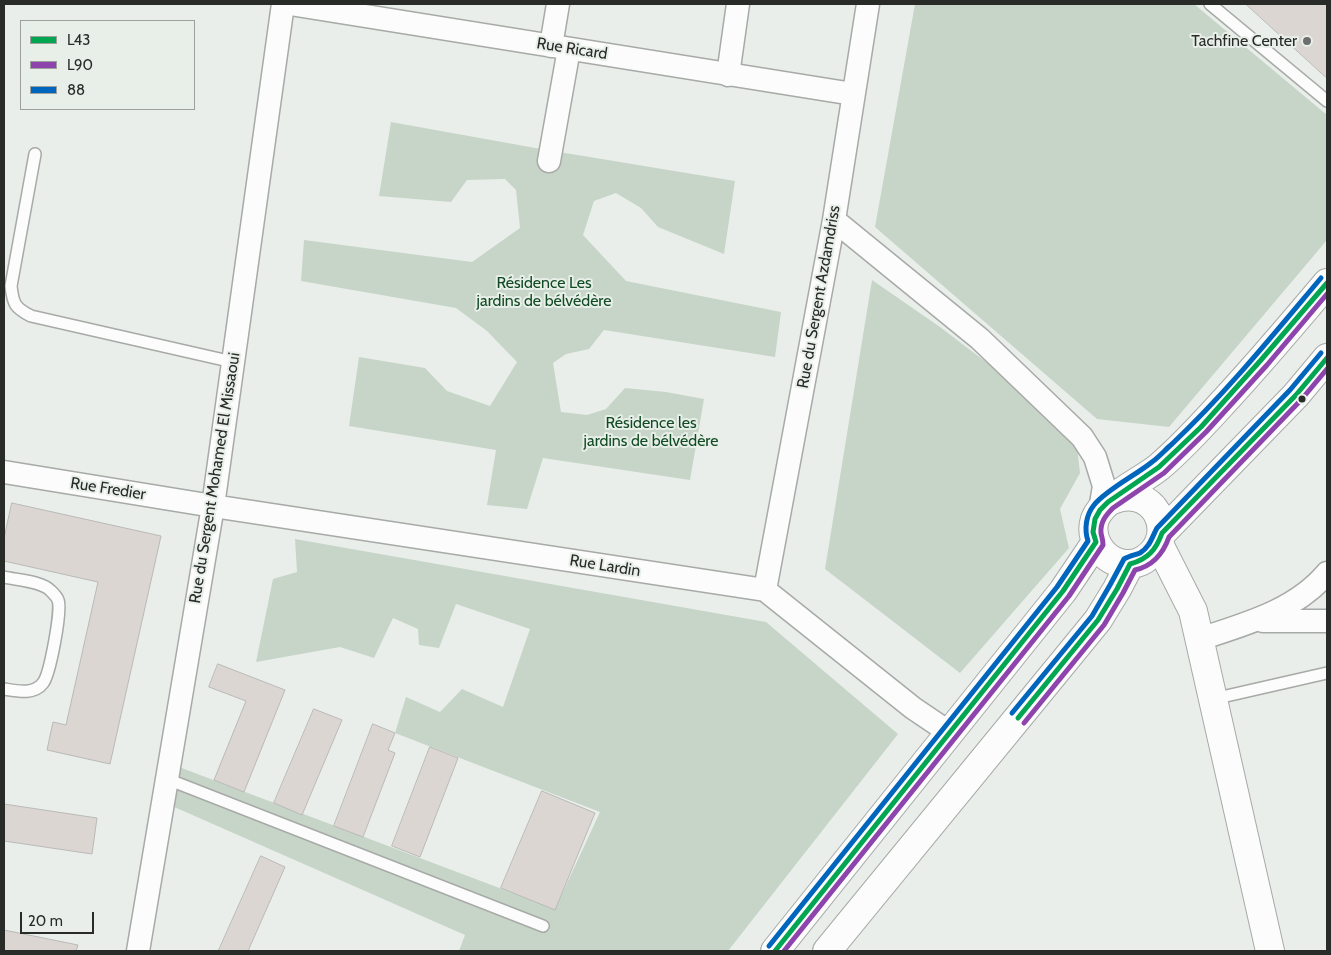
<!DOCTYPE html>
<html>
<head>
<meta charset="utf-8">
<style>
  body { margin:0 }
  #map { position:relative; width:1331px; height:955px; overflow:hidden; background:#e9eeea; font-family:Cabin,sans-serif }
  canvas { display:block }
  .frame { position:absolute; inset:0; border:5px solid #292b29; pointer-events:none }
  .legend { position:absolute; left:20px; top:20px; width:175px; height:90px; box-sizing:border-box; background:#e8efe9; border:1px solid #9ca19c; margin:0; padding:6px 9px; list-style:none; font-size:15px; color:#292b29 }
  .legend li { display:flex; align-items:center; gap:10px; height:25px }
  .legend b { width:25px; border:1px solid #9ca19c }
  .scale { position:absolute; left:20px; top:912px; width:74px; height:22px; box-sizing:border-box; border:2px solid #292b29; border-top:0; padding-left:6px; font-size:15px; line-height:18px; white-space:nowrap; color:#292b29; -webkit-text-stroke:4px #e8efe9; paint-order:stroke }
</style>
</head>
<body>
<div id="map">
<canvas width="1331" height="955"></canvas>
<div class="frame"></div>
<ul class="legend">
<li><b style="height:6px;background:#00a651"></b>L43</li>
<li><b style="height:6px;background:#8e44ad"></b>L90</li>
<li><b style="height:6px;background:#0065bd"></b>88</li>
</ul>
<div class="scale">20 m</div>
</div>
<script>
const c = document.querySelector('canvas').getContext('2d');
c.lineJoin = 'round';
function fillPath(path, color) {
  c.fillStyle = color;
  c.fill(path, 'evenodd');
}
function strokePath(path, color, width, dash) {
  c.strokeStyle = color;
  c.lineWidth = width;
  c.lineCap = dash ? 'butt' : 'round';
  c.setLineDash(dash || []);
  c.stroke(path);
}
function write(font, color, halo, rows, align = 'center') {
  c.font = font + ' Cabin,sans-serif';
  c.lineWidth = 4;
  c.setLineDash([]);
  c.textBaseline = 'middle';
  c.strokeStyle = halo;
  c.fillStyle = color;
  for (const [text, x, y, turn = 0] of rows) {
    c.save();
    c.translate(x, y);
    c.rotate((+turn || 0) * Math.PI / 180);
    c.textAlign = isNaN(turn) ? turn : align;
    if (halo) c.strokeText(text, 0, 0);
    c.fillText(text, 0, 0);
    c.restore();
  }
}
fillPath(new Path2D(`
  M915,4H1194L1327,115V240L1169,427L1097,419L875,227Z
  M391,122L541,149L735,181L724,254L658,227L641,208L616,193L594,201L583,235L626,281L781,312L775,357L604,330L589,349L566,354L553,363L561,412L587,415L606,409L625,388L666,392L704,399L690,480L543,458L527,509L487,505L496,450L349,426L359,357L425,368L447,391L490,406L517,362L487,331L456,308L301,281L304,240L472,262L520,228L516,190L505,179L467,180L451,202L379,196Z
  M872,280L940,327L1075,430L1080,473L1060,509L1069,548L960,673L825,569Z
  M295,539L766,622L898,734L728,951H459L465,935L172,806L179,767L555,909L600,812L395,733L406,697L440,712L462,689L503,707L530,629L456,604L439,648L419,645L418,629L393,618L374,658L340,647L256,662L273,579L297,572Z`), '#c6d5c8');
const building = new Path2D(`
  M1246,4H1327V78Z
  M12,503L161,536L110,764L47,750L53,722L66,725L98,582L4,561V539Z
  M218,664L285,690L244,792L214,780L246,701L209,687Z
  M314,709L342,720L302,815L274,803Z
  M373,724L395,733L388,750L395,753L363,837L334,826Z
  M430,747L458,758L420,857L392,846Z
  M542,791L595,813L555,910L501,888Z
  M4,804L97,818L92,854L4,841Z
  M261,856L285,867L248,951H222L219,950Z
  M4,930L78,945L76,951H4Z`);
fillPath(building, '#dcd6d3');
strokePath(building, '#b9b9b7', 1);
const service = new Path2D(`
  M1210,4L1327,101
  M35,154L11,286C13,304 15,308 31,316L233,362
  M4,577C17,580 42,581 51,591C53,593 57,597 58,600C62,610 50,674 43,683C34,695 17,691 4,689
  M1213,699L1327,673
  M167,779L543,926`);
const minor = new Path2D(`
  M290,4L853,94
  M551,46L558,4
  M728,75L738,4
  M549,161L569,49
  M834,220L980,339L1082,437L1095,457L1104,486L1100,510
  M4,472L213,506L765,590L913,708L950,733
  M765,590L834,220L868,4
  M1263,621H1327
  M1200,639C1245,624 1295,611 1327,573
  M138,951L213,506L283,4`);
const tertiary = new Path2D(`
  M1159,544L1193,611L1270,951`);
const primary = new Path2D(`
  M1108,502C1153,479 1181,535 1145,559C1138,564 1128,565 1120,563C1101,558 1089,537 1095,519C1103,498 1142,481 1159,467C1184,446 1206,421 1228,397C1262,360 1295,321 1327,283
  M1162,533L1296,395L1327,358
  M775,951L1063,591L1096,542
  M827,951L1098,620L1117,589L1130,564`);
strokePath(service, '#a7aaa7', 14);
strokePath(minor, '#a7aaa7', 25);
strokePath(tertiary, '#a7aaa7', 30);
strokePath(primary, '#a7aaa7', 30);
strokePath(service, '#fcfcfc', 11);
strokePath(minor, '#fcfcfc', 22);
strokePath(tertiary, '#fcfcfc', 28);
strokePath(primary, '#fcfcfc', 28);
strokePath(new Path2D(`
  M1018,718L1098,620L1117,589L1130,564C1148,559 1156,550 1162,533L1296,395L1327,358
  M775,951L1063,591L1096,542L1093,532L1095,519L1100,510L1108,502L1159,467L1201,427L1261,360L1327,283`), '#00a651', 5);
strokePath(new Path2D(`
  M1024,723L1104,625L1123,593L1135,570C1153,566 1163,554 1169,537L1301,400L1327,369
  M784,951L1069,596L1103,545C1103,540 1102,538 1101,533C1100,522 1106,515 1113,508L1164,473L1206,432L1267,365L1327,294`), '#8e44ad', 5);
strokePath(new Path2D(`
  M1012,713L1092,616L1110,585L1124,559C1129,556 1135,555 1140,553C1150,547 1152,537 1157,528L1290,390L1321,353
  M769,946L1057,587L1088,541C1084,529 1086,515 1094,505C1106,490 1136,475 1152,462C1159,457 1165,450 1172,444C1226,393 1273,335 1321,278`), '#0065bd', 5);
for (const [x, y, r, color] of [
  [1307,41,5,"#6c6f6d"],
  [1302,399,4.5,"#292b29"]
]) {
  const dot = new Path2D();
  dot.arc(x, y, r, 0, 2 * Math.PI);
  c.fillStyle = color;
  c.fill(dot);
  strokePath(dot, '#e8efe9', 2);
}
write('16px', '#292b29', '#e8efe9', [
  ["Tachfine Center",1297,41]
], 'right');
write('16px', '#292b29', '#e8efe9', [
  ["Rue Ricard",572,49,9],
  ["Rue du Sergent Azdamdriss",819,297,-80],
  ["Rue du Sergent Mohamed El Missaoui",215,478,-81],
  ["Rue Fredier",108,489,9],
  ["Rue Lardin",605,566,9]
]);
write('16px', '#114b23', '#e8efe9', [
  ["Résidence Les",544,283],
  ["jardins de bélvédère",544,301],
  ["Résidence les",651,423],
  ["jardins de bélvédère",651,441]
]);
</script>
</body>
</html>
